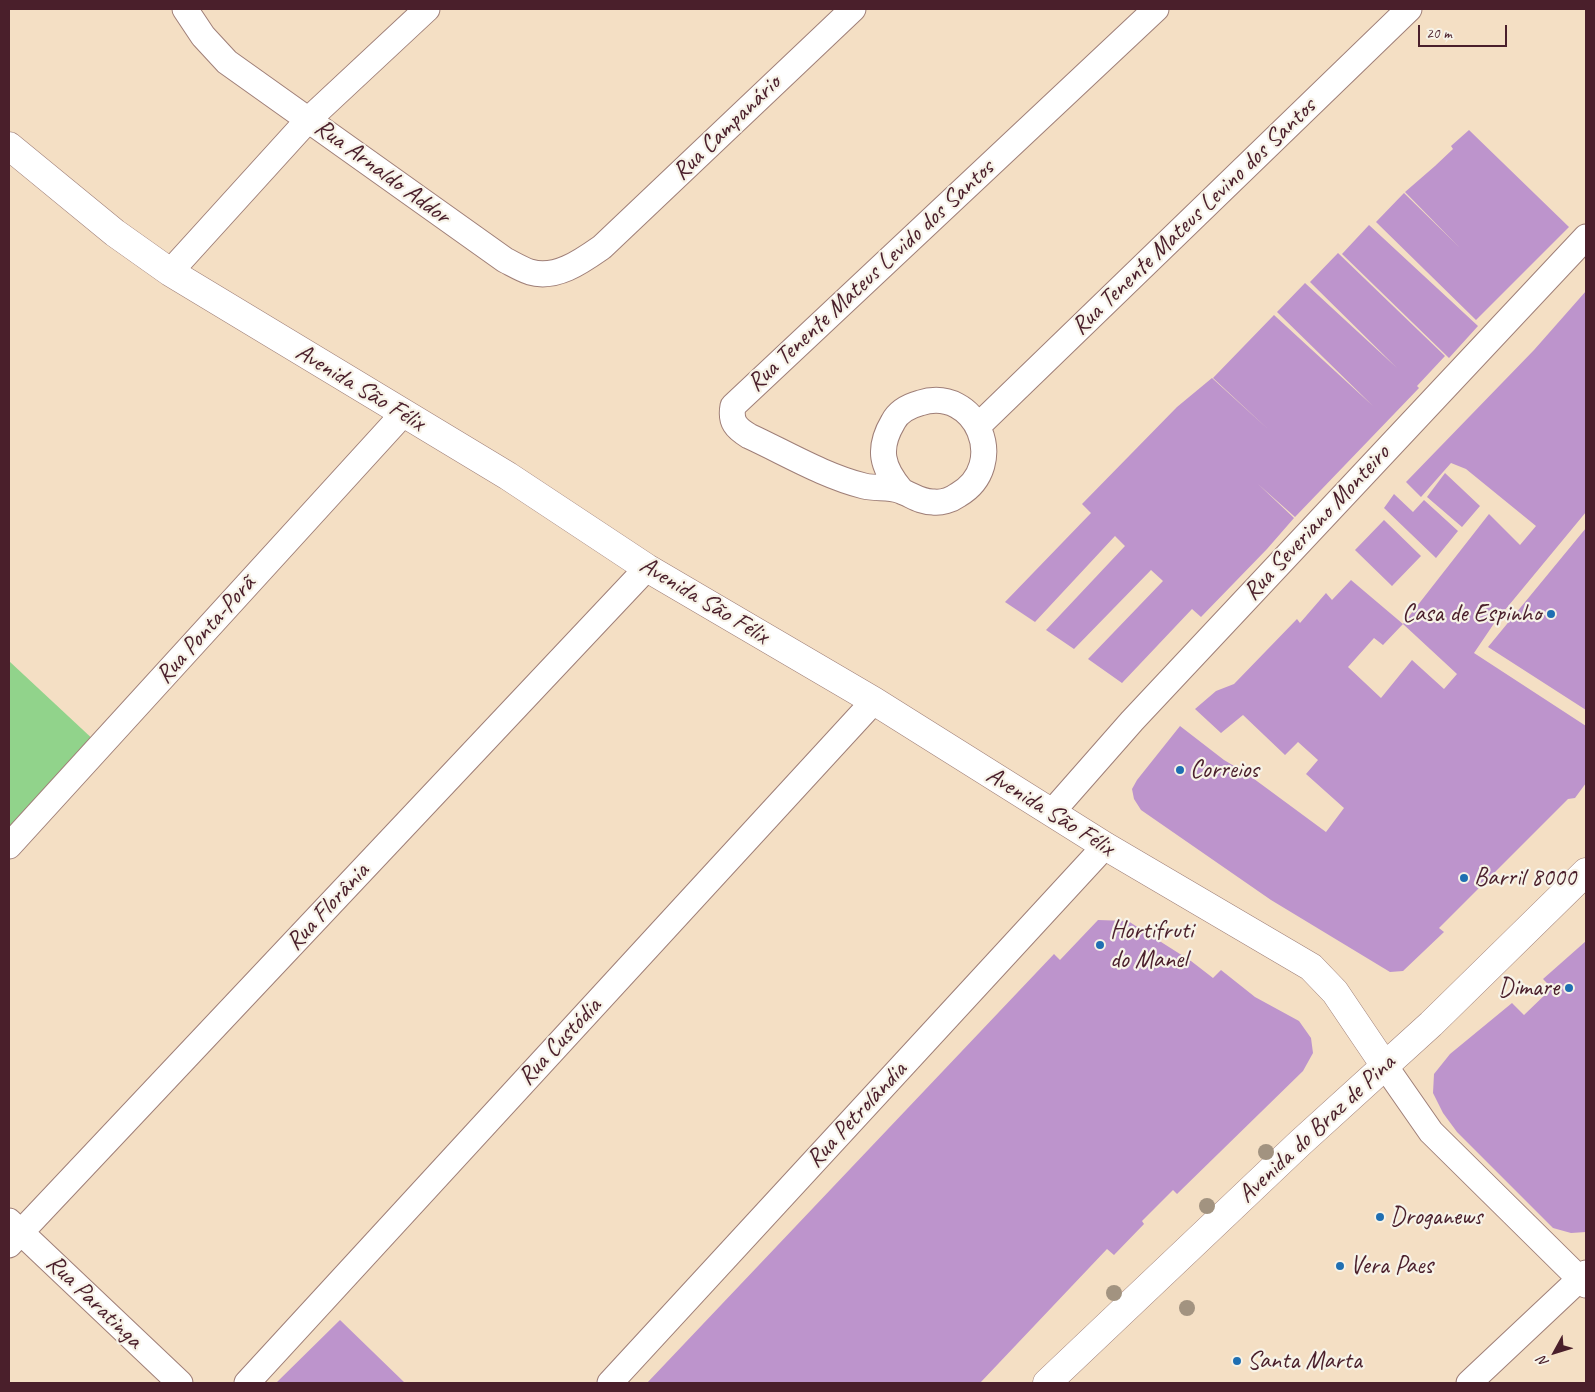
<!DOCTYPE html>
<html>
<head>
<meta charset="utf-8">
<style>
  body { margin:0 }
  #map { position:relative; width:1595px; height:1392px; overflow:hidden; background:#f4dfc4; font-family:Caveat,sans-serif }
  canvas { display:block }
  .frame { position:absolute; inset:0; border:10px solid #4a1f2b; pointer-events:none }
  .north { position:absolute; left:1530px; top:1327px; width:50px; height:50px; -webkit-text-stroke:4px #f7f3e8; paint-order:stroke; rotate:231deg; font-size:14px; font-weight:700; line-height:20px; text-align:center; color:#4a1f2b }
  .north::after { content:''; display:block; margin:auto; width:18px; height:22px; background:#4a1f2b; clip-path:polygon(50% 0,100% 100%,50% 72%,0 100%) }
  .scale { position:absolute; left:1418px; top:25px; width:89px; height:22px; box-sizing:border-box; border:2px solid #4a1f2b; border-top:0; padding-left:6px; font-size:15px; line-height:18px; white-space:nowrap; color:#4a1f2b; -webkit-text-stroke:4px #f7f3e8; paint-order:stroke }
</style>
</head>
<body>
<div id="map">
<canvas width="1595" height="1392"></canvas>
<div class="frame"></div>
<div class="north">N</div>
<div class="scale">20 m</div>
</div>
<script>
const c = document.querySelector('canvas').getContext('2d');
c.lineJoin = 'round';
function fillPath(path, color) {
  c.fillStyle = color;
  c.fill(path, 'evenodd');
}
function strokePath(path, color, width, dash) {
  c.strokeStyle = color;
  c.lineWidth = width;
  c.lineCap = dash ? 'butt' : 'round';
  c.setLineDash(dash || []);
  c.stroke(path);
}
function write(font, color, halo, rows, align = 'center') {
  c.font = font + ' Caveat,sans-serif';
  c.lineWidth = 4.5;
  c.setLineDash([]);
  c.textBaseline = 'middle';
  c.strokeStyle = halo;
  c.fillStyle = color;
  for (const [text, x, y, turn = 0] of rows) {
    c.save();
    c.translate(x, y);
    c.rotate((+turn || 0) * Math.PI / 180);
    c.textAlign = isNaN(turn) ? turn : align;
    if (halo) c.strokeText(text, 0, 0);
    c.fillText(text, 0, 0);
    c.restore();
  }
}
fillPath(new Path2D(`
  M9,661L97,743L9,836Z`), '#91d38b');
fillPath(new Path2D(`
  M1469,130L1569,227L1476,320L1376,222L1404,193L1459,247L1405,192L1435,166L1453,149L1451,146Z
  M1369,225L1478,326L1449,358L1342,254Z
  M1338,253L1445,356L1417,386L1419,388L1295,517L1258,484L1294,518L1267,549L1201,617L1192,609L1122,683L1088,659L1163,581L1151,570L1074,649L1046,630L1125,546L1115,536L1035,622L1005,602L1091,513L1082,504L1177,407L1212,378L1269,430L1213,378L1274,315L1373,406L1277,312L1305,283L1397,368L1310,282Z
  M1586,291V512L1495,622L1474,653L1586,726V783L1575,798L1568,799L1439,928L1444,932L1403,971L1390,972L1271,900L1141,810L1134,799L1132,789L1137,780L1180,726L1224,760L1246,773L1326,832L1344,808L1306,774L1318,760L1298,742L1285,755L1243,715L1221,733L1195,709L1216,691L1234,684L1297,619L1300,623L1326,593L1332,600L1351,580L1403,624L1489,514L1520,545L1536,526L1466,469L1451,463L1421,497L1406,482L1534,350ZM1403,624L1457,674L1444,689L1412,660L1381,698L1348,667L1374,638L1383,645Z
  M1445,473L1480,506L1462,527L1427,497Z
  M1394,494L1413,512L1424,500L1458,531L1436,558L1384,508Z
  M1384,520L1421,556L1392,586L1355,550Z
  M1586,528V710L1488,647Z
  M1098,920L1128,921L1191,961L1213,978L1221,970L1255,997L1299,1021L1311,1038L1313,1053L1303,1071L1177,1194L1173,1190L1142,1221L1144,1224L1114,1255L1107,1249L980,1383H647L1054,954L1060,960Z
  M1586,941V1232L1571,1233L1553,1228L1457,1132L1443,1113L1433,1093L1434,1074L1450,1054L1512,1003L1524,1015L1552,988L1543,979Z
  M340,1320L405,1383H276Z`), '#bd94cc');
const minor = new Path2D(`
  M185,9L203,36L227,62L505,260C513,264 521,269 530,272C556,280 582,261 602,247L853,9
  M170,272L308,120L427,9
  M978,426L1409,9
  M901,490C882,467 877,449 893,422C898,412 909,406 920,403C976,385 1010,465 958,495C951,500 941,503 933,502C920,502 912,495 901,491C890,486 876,489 864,486C824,476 786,453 749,436C736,428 730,422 733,406L1156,9
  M1052,812L1132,721L1586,237
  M9,846L403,414
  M1385,1066L1431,1132L1586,1285
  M9,1221L180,1383
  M9,1245L647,568
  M247,1383L874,701
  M610,1383L1105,846
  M1469,1383L1586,1273`);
const tertiary = new Path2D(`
  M9,146L115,233L170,272L508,476L647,568L874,701L1105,846L1311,967L1335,992L1385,1066
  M1047,1383L1300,1143L1431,1024L1586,872`);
strokePath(minor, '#9f7f78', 27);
strokePath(tertiary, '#9f7f78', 29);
strokePath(minor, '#fff', 25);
strokePath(tertiary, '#fff', 28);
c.fillStyle = '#a29380';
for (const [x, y] of [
  [1266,1152],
  [1207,1206],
  [1114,1293],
  [1187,1308]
]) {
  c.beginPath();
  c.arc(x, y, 8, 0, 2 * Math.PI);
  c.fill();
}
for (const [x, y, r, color] of [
  [1551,614,5,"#1f6fb2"],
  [1180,770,5,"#1f6fb2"],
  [1464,878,5,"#1f6fb2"],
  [1100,945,5,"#1f6fb2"],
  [1569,988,5,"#1f6fb2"],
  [1380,1217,5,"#1f6fb2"],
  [1340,1266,5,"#1f6fb2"],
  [1237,1361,5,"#1f6fb2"]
]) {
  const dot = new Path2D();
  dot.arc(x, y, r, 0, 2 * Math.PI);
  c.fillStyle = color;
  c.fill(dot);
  strokePath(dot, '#f7f3e8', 2);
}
write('25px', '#4a1f2b', '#f7f3e8', [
  ["Rua Campanário",727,128,-44],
  ["Rua Arnaldo Addor",382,172,36],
  ["Rua Tenente Mateus Levino dos Santos",1194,217,-44],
  ["Rua Tenente Mateus Levido dos Santos",871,276,-43],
  ["Avenida São Félix",360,388,31],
  ["Rua Severiano Monteiro",1317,523,-47],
  ["Avenida São Félix",704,601,31],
  ["Rua Ponta-Porã",206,630,-48],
  ["Avenida São Félix",1050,812,32],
  ["Rua Florânia",328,907,-47],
  ["Rua Custódia",560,1042,-47],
  ["Rua Petrolândia",857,1115,-47],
  ["Avenida do Braz de Pina",1317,1129,-43],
  ["Rua Paratinga",94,1302,44]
]);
write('25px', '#4a1f2b', '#f7f3e8', [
  ["Casa de Espinho",1541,614,"right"],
  ["Correios",1190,770],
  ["Barril 8000",1474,878],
  ["Hortifruti",1110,931],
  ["do Manel",1110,960],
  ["Dimare",1559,988,"right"],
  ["Droganews",1390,1217],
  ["Vera Paes",1350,1266],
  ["Santa Marta",1247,1361]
], 'left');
</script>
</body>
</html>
